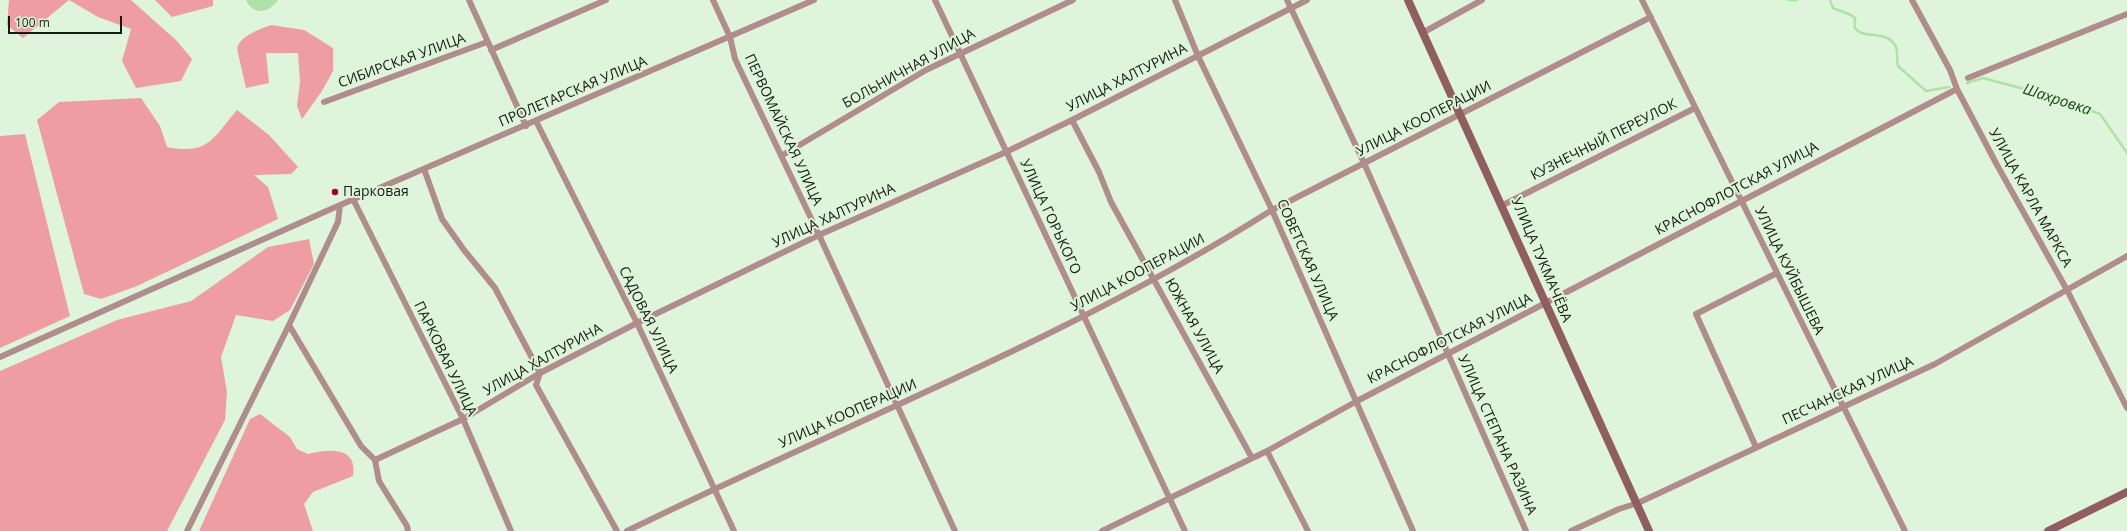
<!DOCTYPE html>
<html>
<head>
<meta charset="utf-8">
<style>
  body { margin:0 }
  #map { position:relative; width:2127px; height:531px; overflow:hidden; background:#def5db; font-family:"Open Sans",sans-serif }
  canvas { display:block }
  .scale { position:absolute; left:8px; top:16px; width:114px; height:18px; box-sizing:border-box; border:2px solid #131b12; border-top:0; padding-left:5px; font-size:12px; line-height:14px; white-space:nowrap; color:#131b12; -webkit-text-stroke:3px #def5db; paint-order:stroke }
</style>
</head>
<body>
<div id="map">
<canvas width="2127" height="531"></canvas>
<div class="scale">100 m</div>
</div>
<script>
const c = document.querySelector('canvas').getContext('2d');
c.lineJoin = 'round';
function fillPath(path, color) {
  c.fillStyle = color;
  c.fill(path, 'evenodd');
}
function strokePath(path, color, width, dash) {
  c.strokeStyle = color;
  c.lineWidth = width;
  c.lineCap = dash ? 'butt' : 'round';
  c.setLineDash(dash || []);
  c.stroke(path);
}
function write(font, color, halo, rows, align = 'center') {
  c.font = font + ' "Open Sans",sans-serif';
  c.lineWidth = 4;
  c.setLineDash([]);
  c.textBaseline = 'middle';
  c.strokeStyle = halo;
  c.fillStyle = color;
  for (const [text, x, y, turn = 0] of rows) {
    c.save();
    c.translate(x, y);
    c.rotate((+turn || 0) * Math.PI / 180);
    c.textAlign = isNaN(turn) ? turn : align;
    if (halo) c.strokeText(text, 0, 0);
    c.fillText(text, 0, 0);
    c.restore();
  }
}
fillPath(new Path2D(`
  M9,0H131L176,40L192,59L181,81L136,88L122,61L131,29L98,17L69,0L23,38L7,25Z
  M155,0H213V6L172,17Z
  M271,25L304,30L333,48V71L322,91L302,119L297,106L300,82L298,53H266L269,83L246,88L237,49C239,36 260,29 271,25Z
  M141,98L160,126L167,147C209,155 212,139 237,110L269,135L298,167L291,174L254,175L268,187L278,219L137,286L101,299L84,294L37,120L59,102Z
  M25,134L70,316L0,348V136Z
  M309,239L314,264L290,310L273,321L236,315L221,357L227,392L225,420L167,531H0V371L117,320L191,301L268,247Z
  M260,414L290,437L297,449L308,454C328,449 358,446 353,476L313,492L304,504L313,531H199L250,419Z`), '#ee9ea2');
fillPath(new Path2D(`
  M246,0H278C269,13 253,16 246,0Z`), '#aee2a8');
strokePath(new Path2D(`
  M1788,0H1797
  M1830,0L1833,8L1851,15L1855,18C1855,21 1854,25 1855,28C1861,39 1886,30 1895,45C1899,51 1896,59 1898,66L1926,91L1949,87
  M1967,83L1983,78L2058,98L2100,114L2127,153`), '#aee2a8', 2.5);
strokePath(new Path2D(`
  M469,0L526,126
  M713,0L730,37L735,59L819,235L955,531
  M935,0L1185,531
  M1175,0L1198,56L1272,210L1413,531
  M1287,0L1364,163L1526,531
  M1642,0L1905,531
  M1912,0L1950,70L1957,89L1997,165L2067,290L2127,408
  M1424,32L1482,0
  M491,50L606,0
  M1968,78L2127,14
  M324,102L487,42
  M1072,120L1099,172L1111,202L1252,458
  M536,121L637,323L734,531
  M781,156L926,70L1073,0
  M424,169L442,219L464,250L495,288L540,373L536,385L617,531
  M353,199L463,419L511,531
  M1503,205L1695,108
  M289,325L361,446L375,460L379,481L407,526L408,531
  M0,357L331,209L814,0
  M1756,447L1696,314L1777,273
  M1267,451L1308,531
  M375,460L463,419L540,373L637,323L819,235L1006,152L1072,120L1307,0
  M187,531L289,325L338,222L340,205
  M627,531C842,425 1068,339 1272,210L1651,17
  M1102,531L1267,451L1357,401L1957,89
  M1571,531L1619,509L1638,503L1935,364L2127,256`), '#b08c8d', 6);
strokePath(new Path2D(`
  M1408,0L1649,531
  M2048,531L2127,492`), '#905e60', 8);
for (const [x, y, r, color] of [
  [335,192,4,"#a10131"]
]) {
  const dot = new Path2D();
  dot.arc(x, y, r, 0, 2 * Math.PI);
  c.fillStyle = color;
  c.fill(dot);
  strokePath(dot, '#def5db', 1.5);
}
write('14px', '#131b12', '#def5db', [
  ["СИБИРСКАЯ УЛИЦА",402,61,-20],
  ["БОЛЬНИЧНАЯ УЛИЦА",909,69,-29],
  ["УЛИЦА ХАЛТУРИНА",1127,78,-27],
  ["ПРОЛЕТАРСКАЯ УЛИЦА",573,92,-23],
  ["УЛИЦА КООПЕРАЦИИ",1424,119,-27],
  ["ПЕРВОМАЙСКАЯ УЛИЦА",783,130,65],
  ["КУЗНЕЧНЫЙ ПЕРЕУЛОК",1604,140,-27],
  ["КРАСНОФЛОТСКАЯ УЛИЦА",1737,189,-28],
  ["УЛИЦА КАРЛА МАРКСА",2030,198,61],
  ["УЛИЦА ХАЛТУРИНА",834,216,-25],
  ["УЛИЦА ГОРЬКОГО",1050,217,65],
  ["СОВЕТСКАЯ УЛИЦА",1307,260,66],
  ["УЛИЦА ТУКМАЧЁВА",1541,260,67],
  ["УЛИЦА КУЙБЫШЕВА",1789,271,64],
  ["УЛИЦА КООПЕРАЦИИ",1138,273,-28],
  ["САДОВАЯ УЛИЦА",648,320,64],
  ["ЮЖНАЯ УЛИЦА",1194,326,61],
  ["КРАСНОФЛОТСКАЯ УЛИЦА",1450,339,-27],
  ["ПАРКОВАЯ УЛИЦА",445,359,64],
  ["УЛИЦА ХАЛТУРИНА",543,360,-29],
  ["ПЕСЧАНСКАЯ УЛИЦА",1848,391,-25],
  ["УЛИЦА КООПЕРАЦИИ",848,414,-24],
  ["УЛИЦА СТЕПАНА РАЗИНА",1497,435,66]
]);
write('14px', '#131b12', '#def5db', [
  ["Парковая",343,192]
], 'left');
write('italic 15px', '#12450d', '#def5db', [
  ["Шахровка",2057,100,18]
]);
</script>
</body>
</html>
